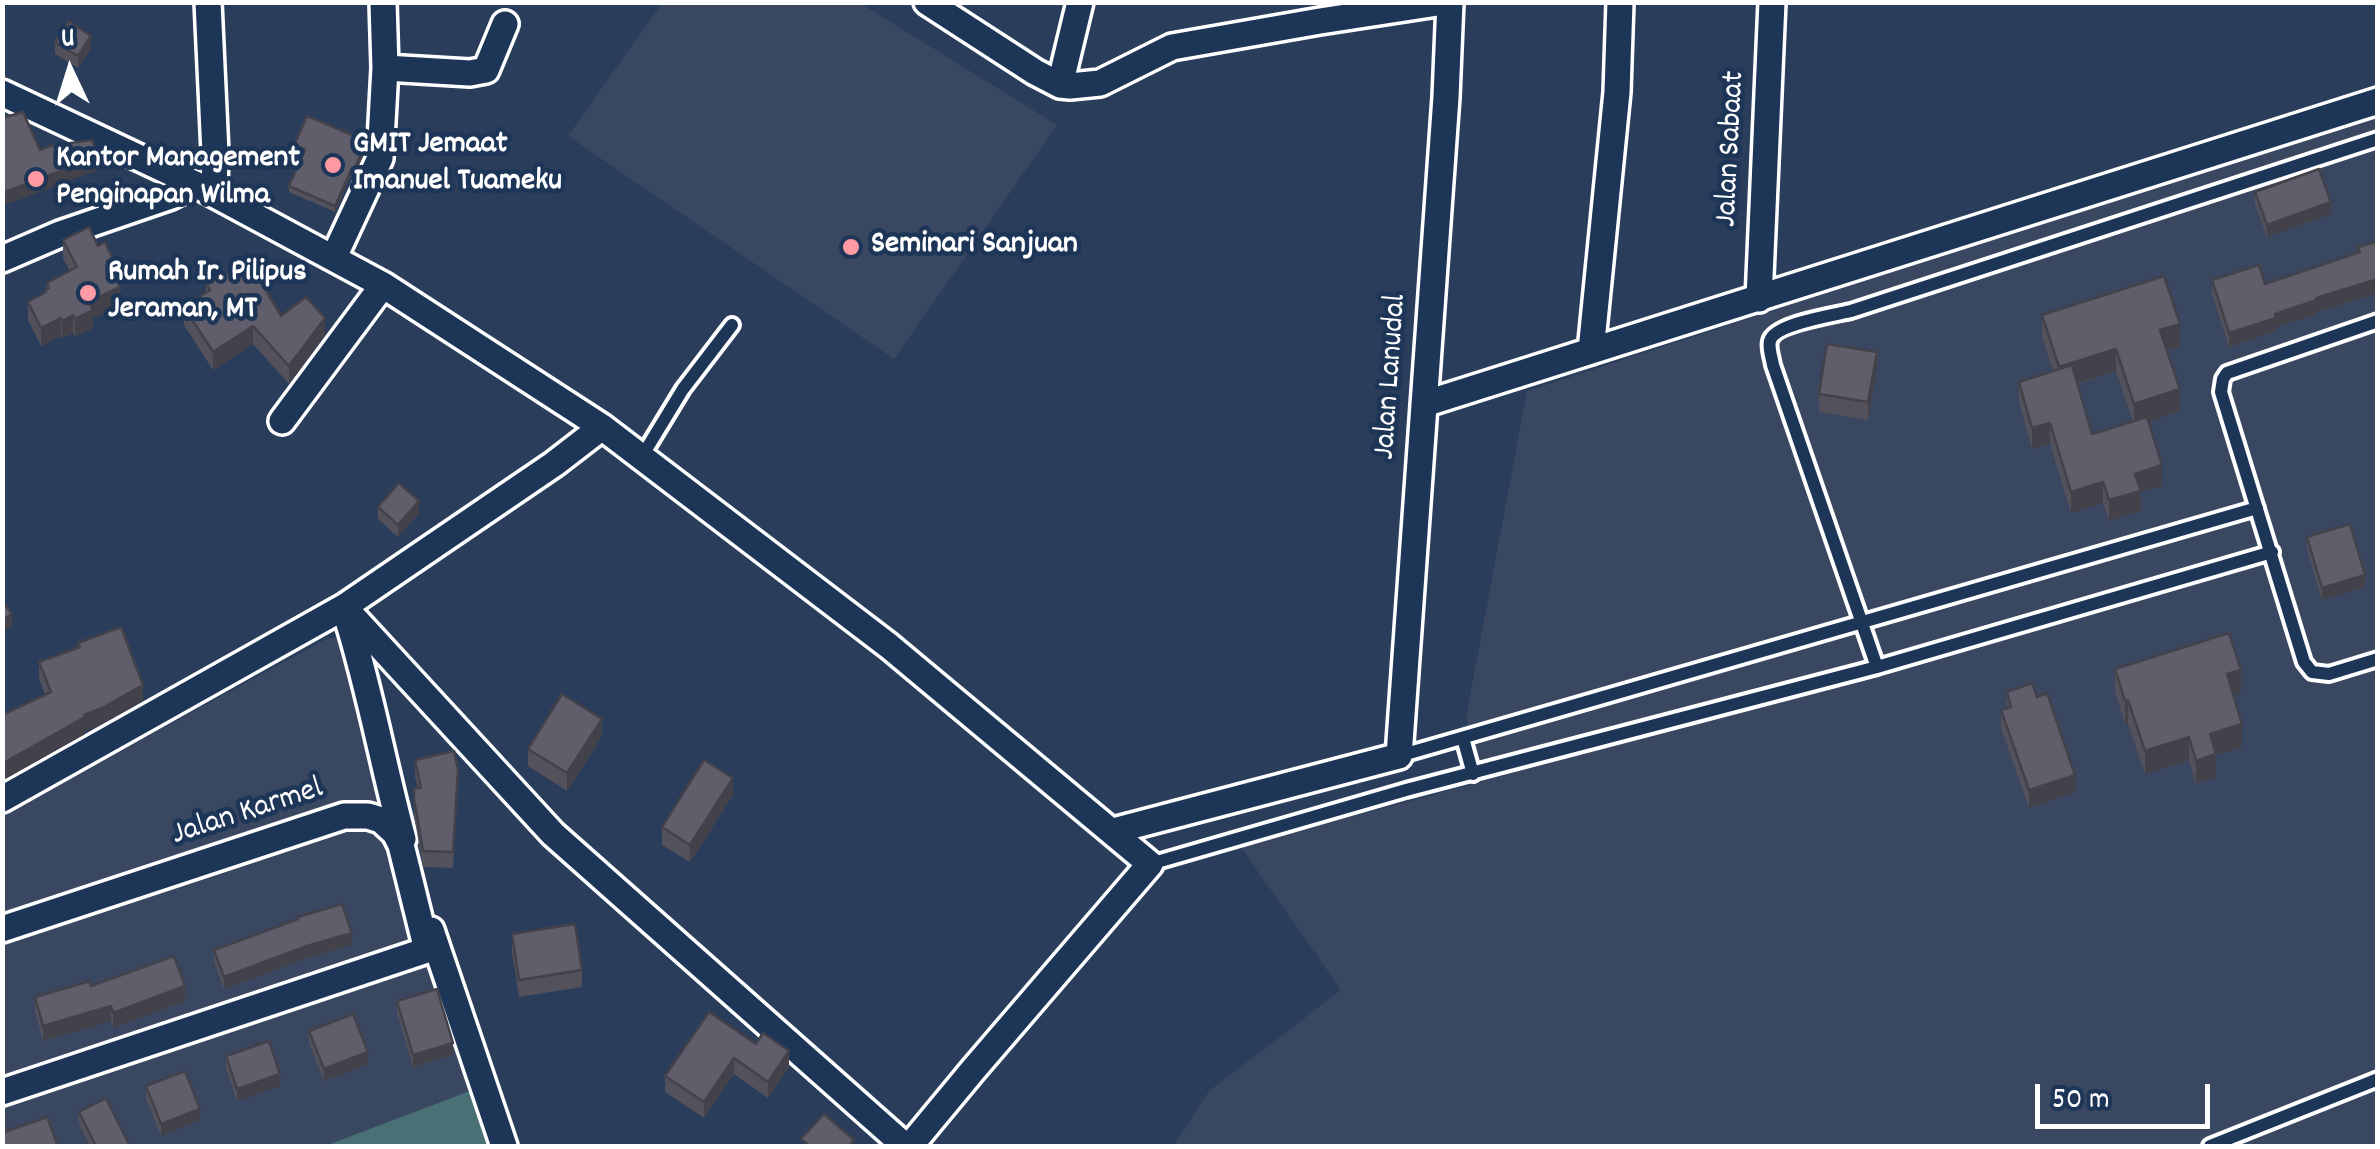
<!DOCTYPE html>
<html>
<head>
<meta charset="utf-8">
<style>
  body { margin:0 }
  #map { position:relative; width:2380px; height:1149px; overflow:hidden; background:#2a3d5b; font-family:Dekko,sans-serif }
  canvas { display:block }
  .frame { position:absolute; inset:0; border:5px solid #fff; pointer-events:none }
  .north { position:absolute; left:20px; top:20px; width:100px; height:100px; -webkit-text-stroke:8px #1d3557; paint-order:stroke; rotate:356deg; font-size:28px; font-weight:700; line-height:40px; text-align:center; color:#fff }
  .north::after { content:''; display:block; margin:auto; width:35px; height:45px; background:#fff; clip-path:polygon(50% 0,100% 100%,50% 72%,0 100%) }
  .scale { position:absolute; left:2035px; top:1084px; width:175px; height:45px; box-sizing:border-box; border:5px solid #fff; border-top:0; padding-left:12px; font-size:30px; line-height:35px; white-space:nowrap; color:#fff; -webkit-text-stroke:8px #1d3557; paint-order:stroke }
</style>
</head>
<body>
<div id="map">
<canvas width="2380" height="1149"></canvas>
<div class="frame"></div>
<div class="north">U</div>
<div class="scale">50 m</div>
</div>
<script>
const c = document.querySelector('canvas').getContext('2d');
c.lineJoin = 'round';
function fillPath(path, color) {
  c.fillStyle = color;
  c.fill(path, 'evenodd');
}
function strokePath(path, color, width, dash) {
  c.strokeStyle = color;
  c.lineWidth = width;
  c.lineCap = dash ? 'butt' : 'round';
  c.setLineDash(dash || []);
  c.stroke(path);
}
function write(font, color, halo, rows, align = 'center') {
  c.font = font + ' Dekko,sans-serif';
  c.lineWidth = 9;
  c.setLineDash([]);
  c.textBaseline = 'middle';
  c.strokeStyle = halo;
  c.fillStyle = color;
  for (const [text, x, y, turn = 0] of rows) {
    c.save();
    c.translate(x, y);
    c.rotate((+turn || 0) * Math.PI / 180);
    c.textAlign = isNaN(turn) ? turn : align;
    if (halo) c.strokeText(text, 0, 0);
    c.fillText(text, 0, 0);
    c.restore();
  }
}
fillPath(new Path2D(`
  M662,3H860L1057,125L894,359L568,136Z
  M2377,113V1146H1173L1209,1091L1341,990L1240,846L1482,782L1466,717L1527,391Z
  M328,638H343L497,1146H3V815Z`), '#3a4760');
fillPath(new Path2D(`
  M475,1089L492,1146H325Z`), '#487075');
const lane = new Path2D(`
  M2378,321L2227,373L2223,379L2221,392L2304,662L2312,672L2329,674L2378,659
  M641,458L683,389L732,325
  M1877,667L1773,365C1772,358 1768,348 1770,341C1774,324 1834,315 1851,311L2378,139
  M1463,738L1473,774
  M1399,756L2257,508
  M1150,864L1406,790L1877,667L2272,552
  M2210,1146L2378,1079`);
const street = new Path2D(`
  M208,2L215,153L214,194
  M927,2L1035,72L1060,85L1070,86L1100,83L1172,47L1320,21L1444,2
  M385,68L470,73L486,70L505,24
  M1060,85L1080,2
  M2,93L195,184L383,285
  M334,257L380,158L385,68L383,2
  M2,259L60,234L171,196L195,184
  M1759,299L1772,2
  M1591,351L1617,92L1620,2
  M1424,404L2378,101
  M282,421L383,285L602,427L889,646L1150,864L973,1070L910,1146
  M344,607L553,834L905,1146
  M347,617C370,690 383,765 403,839
  M2,799L344,607L554,464L602,427
  M1113,831L1399,756L1446,97L1450,2
  M2,929L344,816H368L381,820L395,833L401,845L427,950L2,1092
  M431,930L504,1146`);
strokePath(lane, '#fff', 20);
strokePath(street, '#fff', 32);
strokePath(lane, '#1d3557', 12);
strokePath(street, '#1d3557', 25);
fillPath(new Path2D(`
  M55,42L91,48L78,68L55,54Z
  M364,140V154L354,175L352,174L335,212L289,192V186L303,155L294,151V145Z
  M2255,192L2331,214L2267,237L2255,204Z
  M63,240L98,246L113,272L120,304L93,318V328L75,337L73,333L62,338L61,336L41,346L28,320V302L45,293L47,283L70,271L63,258Z
  M2378,241V293L2317,312V314L2276,327V331L2229,347L2212,294V280L2265,284L2358,253V247Z
  M234,280L281,316L325,335L289,384L253,344L213,370L184,325V307L206,293V282Z
  M2042,315L2180,346L2167,350L2180,411L2148,421L2162,486L2141,492V511L2109,521L2103,503L2071,513L2050,444L2032,449L2019,402V382L2053,371L2042,337ZM2116,371L2133,422L2092,434L2078,384Z
  M1877,369L1868,420L1819,412V394Z
  M378,507L419,513L398,537L378,519Z
  M2307,537L2365,587L2322,600L2307,549Z
  M78,643L143,701L102,724L85,731V734L5,779L2,774V715L45,695L39,678V662L78,647Z
  M2115,669L2241,693L2233,695L2242,747L2216,755V777L2196,784L2189,760L2145,774L2128,724H2125L2115,692Z
  M2007,692L2075,792L2029,808L2001,728V710L2007,708Z
  M602,736L567,791L528,766V749Z
  M415,760L458,786L453,868L423,867L414,815V788H418L415,777Z
  M733,795L690,862L662,845V827Z
  M512,934L582,970V987L519,997L512,952Z
  M352,945L307,958L224,989L214,962V950Z
  M91,986L185,1001L113,1028L111,1021L43,1041L35,1012V997Z
  M397,1001L453,1055L413,1067L397,1013Z
  M709,1012L789,1067L768,1098L734,1074L704,1118L665,1092V1076Z
  M309,1031L368,1064L324,1081L309,1043Z
  M226,1056L280,1086L237,1101L226,1068Z
  M146,1086L200,1120L161,1136L146,1098Z
  M79,1112L130,1146H90L79,1124Z`), '#53515c');
fillPath(new Path2D(`
  M91,36V48L78,68V56Z
  M364,148V154L354,175V169Z
  M98,157V170L2,206V193Z
  M352,168V174L335,212V206Z
  M2331,202V214L2267,237V225Z
  M2378,279V293L2317,312V314L2276,327V331L2229,347V333L2316,298Z
  M120,287V304L93,318V328L75,337V319L89,302Z
  M73,315V333L62,338V321Z
  M61,318V336L41,346V328Z
  M325,318V335L289,384V366Z
  M2180,324V346L2160,352V330Z
  M253,326V344L213,370V352Z
  M2116,349V371L2059,389V367Z
  M1877,352V369L1868,420V402Z
  M2180,389V411L2134,426V404Z
  M2050,423V444L2032,449V428Z
  M2162,465V486L2141,492V511L2109,521V500L2135,474Z
  M2103,482V503L2071,513V492Z
  M419,501V513L398,537V525Z
  M2365,575V587L2322,600V588Z
  M12,614V626L2,633V621Z
  M2241,670V693L2227,697V674Z
  M143,685V701L102,724L85,731V734L5,779V762L84,715Z
  M2128,700V724H2125V701Z
  M602,719V736L567,791V773Z
  M2242,724V747L2216,755V777L2196,784V761L2210,734Z
  M2189,737V760L2145,774V751Z
  M2075,775V792L2029,808V790Z
  M733,778V795L690,862V845Z
  M352,933V945L307,958L224,989V977L307,946Z
  M185,986V1001L113,1028V1013Z
  M111,1006V1021L43,1041V1026Z
  M453,1043V1055L413,1067V1055Z
  M789,1051V1067L768,1098V1082Z
  M368,1052V1064L324,1081V1069Z
  M734,1058V1074L704,1118V1102Z
  M280,1074V1086L237,1101V1089Z
  M200,1109V1120L161,1136V1124Z`), '#43424b');
const building = new Path2D(`
  M69,21L91,36L78,56L55,42Z
  M23,112L40,150L50,146L92,140L98,157L2,193V118Z
  M307,116L364,140V148L354,169L352,168L335,206L289,186L305,150L294,145Z
  M2319,169L2331,202L2267,225L2255,192Z
  M89,227L98,246L105,242L113,259L107,261L120,287L89,302L93,310L75,319L73,315L62,321L61,318L41,328L28,302L46,292L45,290L49,288L47,283L77,267L63,240Z
  M2378,241V279L2316,298L2317,300L2275,314L2276,318L2229,333L2212,280L2259,265L2265,284L2360,252L2358,247Z
  M227,272L234,280L245,272L252,279L257,275L281,316L306,297L325,318L289,366L253,326L213,352L184,307L210,290L206,282Z
  M2164,276L2180,324L2160,330L2180,389L2134,404L2116,349L2059,367L2042,315Z
  M1827,344L1877,352L1868,402L1819,394Z
  M2072,365L2092,434L2147,417L2162,465L2135,474L2141,491L2109,500L2103,482L2071,492L2050,423L2032,428L2019,382Z
  M399,483L419,501L398,525L378,507Z
  M2350,524L2365,575L2322,588L2307,537Z
  M2,601L12,614L2,621Z
  M121,627L143,685L102,708L84,715L85,717L5,762L2,758V715L51,692L39,662L80,647L78,643Z
  M2229,633L2241,670L2227,674L2242,724L2210,734L2216,754L2196,761L2189,737L2145,751L2128,700L2125,701L2115,669Z
  M2032,683L2037,697L2047,693L2075,775L2029,790L2001,710L2011,707L2007,692Z
  M562,694L602,719L567,773L528,749Z
  M454,751L458,770L453,852L423,851L414,799V788H421L415,760Z
  M704,760L733,778L690,845L662,827Z
  M342,904L352,933L307,946L224,977L214,950L298,919V917Z
  M575,924L582,970L519,980L512,934Z
  M174,956L185,986L113,1013L111,1006L43,1026L35,997L90,981L91,986Z
  M437,989L453,1043L413,1055L397,1001Z
  M709,1012L756,1044L763,1033L789,1051L768,1082L734,1058L704,1102L665,1076Z
  M353,1014L368,1052L324,1069L309,1031Z
  M269,1041L280,1074L237,1089L226,1056Z
  M185,1071L200,1109L161,1124L146,1086Z
  M106,1098L130,1146H96L79,1112Z
  M824,1114L854,1140L849,1146H810L801,1139Z
  M47,1117L58,1146H2V1133Z`);
fillPath(building, '#605e6b');
strokePath(building, '#43424b', 2.5);
for (const [x, y, r, color] of [
  [333,165,10,"#ff9aa2"],
  [36,179,10,"#ff9aa2"],
  [851,247,10,"#ff9aa2"],
  [88,293,10,"#ff9aa2"]
]) {
  const dot = new Path2D();
  dot.arc(x, y, r, 0, 2 * Math.PI);
  c.fillStyle = color;
  c.fill(dot);
  strokePath(dot, '#1d3557', 4);
}
write('bold 32px', '#fff', '#1d3557', [
  ["GMIT Jemaat",353,147],
  ["Imanuel Tuameku",353,184],
  ["Kantor Management",56,161],
  ["Penginapan Wilma",56,198],
  ["Seminari Sanjuan",871,247],
  ["Rumah Ir. Pilipus",108,275],
  ["Jeraman, MT",108,312]
], 'left');
write('32px', '#fff', '#1d3557', [
  ["Jalan Sabaat",1733,149,-87],
  ["Jalan Lanudal",1393,377,-86],
  ["Jalan Karmel",248,814,-18]
]);
</script>
</body>
</html>
